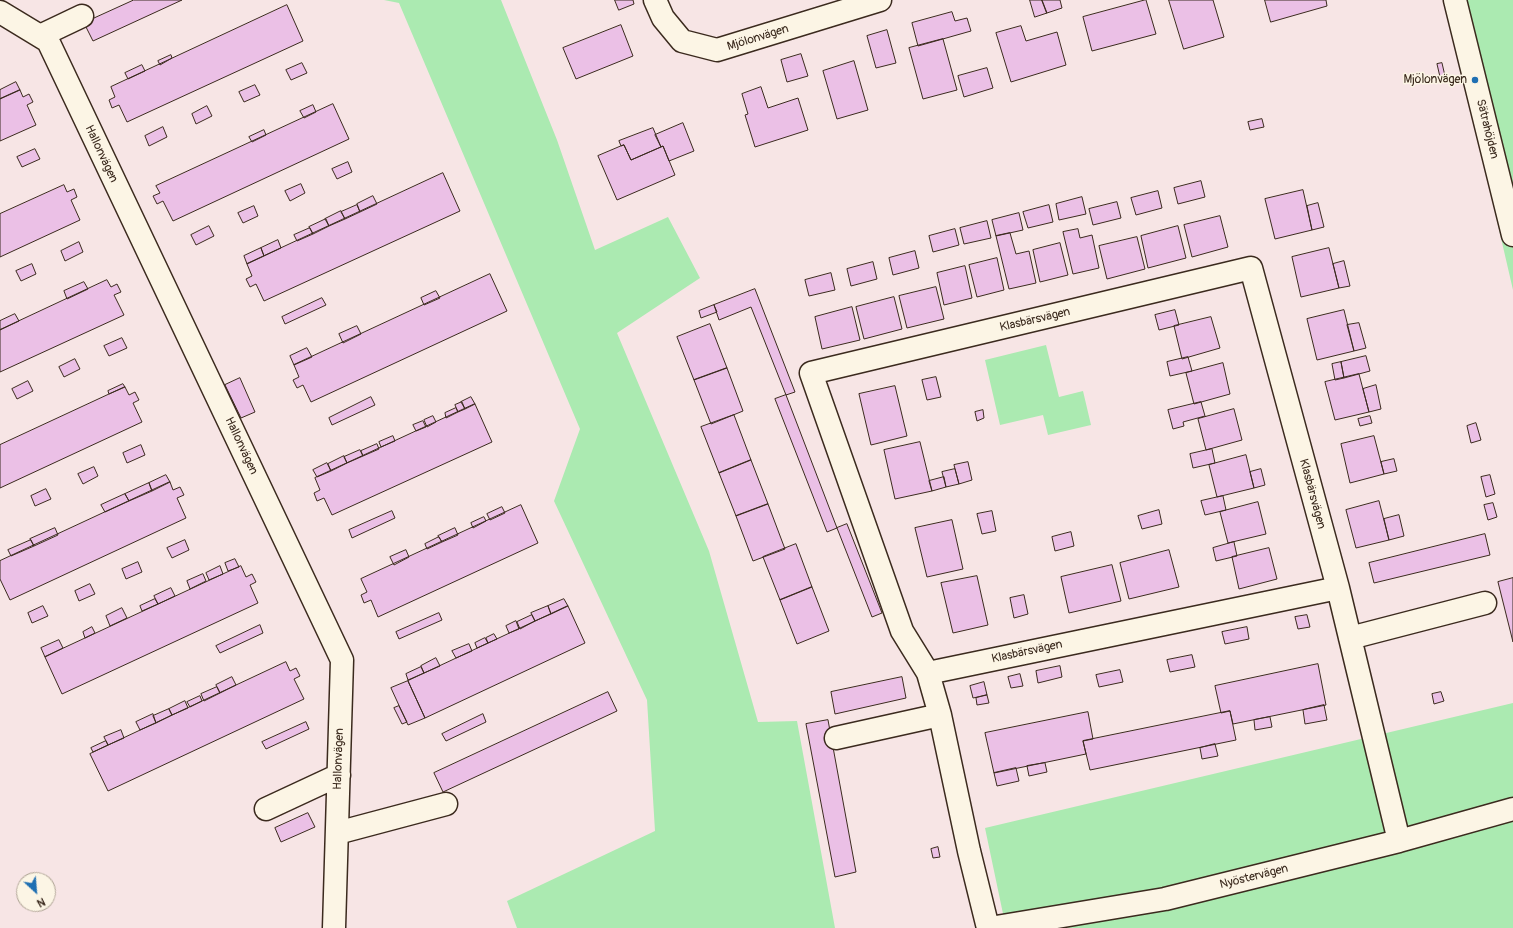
<!DOCTYPE html>
<html>
<head>
<meta charset="utf-8">
<style>
  body { margin:0 }
  #map { position:relative; width:1513px; height:928px; overflow:hidden; background:#f7e5e5; font-family:Pangolin,sans-serif }
  canvas { display:block }
  .north { position:absolute; left:16px; top:872px; width:40px; height:40px; box-sizing:border-box; background:#fcf5e5; border:1px solid #afa495; border-radius:50%; rotate:154deg; font-size:11px; font-weight:700; line-height:16px; text-align:center; color:#3b2a1e }
  .north::after { content:''; display:block; margin:auto; width:14px; height:18px; background:#1f6fb2; clip-path:polygon(50% 0,100% 100%,50% 72%,0 100%) }
</style>
</head>
<body>
<div id="map">
<canvas width="1513" height="928"></canvas>
<div class="north">N</div>
</div>
<script>
const c = document.querySelector('canvas').getContext('2d');
c.lineJoin = 'round';
function fillPath(path, color) {
  c.fillStyle = color;
  c.fill(path, 'evenodd');
}
function strokePath(path, color, width, dash) {
  c.strokeStyle = color;
  c.lineWidth = width;
  c.lineCap = dash ? 'butt' : 'round';
  c.setLineDash(dash || []);
  c.stroke(path);
}
function write(font, color, halo, rows, align = 'center') {
  c.font = font + ' Pangolin,sans-serif';
  c.lineWidth = 3;
  c.setLineDash([]);
  c.textBaseline = 'middle';
  c.strokeStyle = halo;
  c.fillStyle = color;
  for (const [text, x, y, turn = 0] of rows) {
    c.save();
    c.translate(x, y);
    c.rotate((+turn || 0) * Math.PI / 180);
    c.textAlign = isNaN(turn) ? turn : align;
    if (halo) c.strokeText(text, 0, 0);
    c.fillText(text, 0, 0);
    c.restore();
  }
}
fillPath(new Path2D(`
  M384,0H501L557,140L595,250L668,217L700,278L617,333L709,551L758,722L797,721L835,928H517L507,901L655,831L647,700L554,501L580,429L399,3Z
  M1446,0H1513V290Z
  M1046,345L1059,397L1083,391L1091,425L1048,435L1043,415L1000,425L985,360Z
  M1513,703V928H1006L985,828Z`), '#abeab1');
const building = new Path2D(`
  M134,0H182L93,41L84,23Z
  M615,0H633L634,4L619,10Z
  M1030,0H1042L1047,13L1035,17Z
  M1042,0H1060L1062,8L1047,13Z
  M1146,0L1156,34L1092,51L1083,17Z
  M1169,0H1213L1224,37L1184,49Z
  M1265,0H1326L1327,6L1271,22Z
  M287,5L303,41L127,122L119,105L112,108L109,100L115,97L111,87Z
  M952,12L955,21L967,18L971,31L918,46L912,23Z
  M621,25L633,56L576,79L563,48Z
  M1021,26L1026,41L1057,32L1066,65L1011,82L996,33Z
  M887,30L896,63L876,68L867,36Z
  M943,39L957,90L923,99L909,48Z
  M801,54L808,76L787,82L781,60Z
  M171,55L172,58L160,65L158,61Z
  M854,61L868,110L837,119L823,71Z
  M302,63L307,73L291,80L286,70Z
  M1442,63L1445,76L1440,77L1437,64Z
  M142,65L145,71L128,79L125,73Z
  M987,68L993,88L964,97L958,76Z
  M16,82L20,90L0,99V90Z
  M255,85L260,95L244,102L239,92Z
  M761,87L768,108L798,98L808,130L755,147L745,115L748,114L742,94Z
  M20,90L23,97L29,94L33,102L27,105L36,125L0,141V99Z
  M333,104L349,139L173,221L163,201L157,204L153,196L160,193L156,186Z
  M313,105L316,112L304,118L300,111Z
  M207,106L212,116L196,124L192,114Z
  M1262,119L1264,127L1250,130L1248,122Z
  M683,123L694,151L669,161L663,146L661,147L655,135Z
  M163,127L167,137L149,146L145,136Z
  M653,128L661,147L631,160L624,145L621,146L619,141Z
  M264,130L266,135L252,142L249,137Z
  M624,145L631,160L663,146L675,175L617,200L598,156Z
  M35,149L40,159L22,167L17,157Z
  M348,162L352,172L337,179L332,169Z
  M443,173L460,211L264,301L256,284L250,287L246,279L252,276L247,264Z
  M1201,181L1205,197L1178,204L1174,188Z
  M301,184L305,193L290,201L285,191Z
  M64,185L67,192L74,189L77,197L71,200L80,220L0,257V214Z
  M1303,190L1312,230L1275,239L1265,199Z
  M1158,191L1162,208L1136,215L1131,198Z
  M373,196L377,204L360,212L357,204Z
  M1082,197L1086,214L1059,220L1056,204Z
  M1117,202L1121,218L1093,225L1089,209Z
  M1318,203L1324,227L1312,230L1307,206Z
  M357,205L360,212L345,219L341,212Z
  M1049,205L1053,222L1028,228L1023,212Z
  M254,206L258,216L243,223L238,213Z
  M341,211L345,219L329,226L325,219Z
  M1019,213L1023,230L996,236L992,220Z
  M1220,216L1228,247L1192,257L1184,225Z
  M326,219L329,226L313,234L309,227Z
  M987,221L991,238L964,244L960,228Z
  M209,226L214,236L196,245L191,235Z
  M1178,226L1186,258L1148,268L1141,236Z
  M310,228L313,234L297,241L294,235Z
  M955,229L959,245L933,252L929,236Z
  M1078,229L1080,238L1092,235L1099,268L1073,274L1063,232Z
  M1010,233L1016,254L1029,251L1036,283L1009,289L996,236Z
  M1137,237L1145,269L1107,279L1099,246Z
  M278,240L281,248L264,256L261,248Z
  M79,242L83,252L65,261L61,251Z
  M1060,243L1068,275L1040,282L1033,250Z
  M261,248L264,256L247,264L244,256Z
  M1329,248L1339,288L1301,297L1292,257Z
  M915,251L919,268L893,275L889,258Z
  M997,258L1004,290L977,297L969,265Z
  M1344,261L1350,286L1339,288L1333,264Z
  M873,262L877,279L851,286L847,269Z
  M32,264L36,274L21,281L16,271Z
  M965,266L972,298L944,305L937,273Z
  M831,273L835,290L809,296L805,280Z
  M490,274L507,311L311,402L303,385L297,388L293,380L299,377L294,365Z
  M107,280L111,287L117,284L121,292L114,295L124,315L0,372V330Z
  M84,282L88,289L67,299L64,291Z
  M936,287L944,319L907,328L899,296Z
  M755,289L795,392L786,395L751,307L719,320L714,305Z
  M436,291L440,298L424,305L421,298Z
  M894,297L902,329L864,339L856,307Z
  M322,298L326,305L285,324L282,317Z
  M714,305L717,312L701,318L699,311Z
  M852,307L860,340L822,349L815,317Z
  M1175,310L1179,325L1159,330L1155,315Z
  M1344,310L1354,351L1317,360L1307,319Z
  M15,314L19,321L0,330V321Z
  M1211,317L1220,348L1182,359L1174,326Z
  M1359,323L1366,348L1354,351L1347,325Z
  M710,324L727,368L694,380L677,337Z
  M357,326L361,334L343,343L339,334Z
  M122,338L127,348L109,356L104,346Z
  M307,348L312,357L294,365L290,356Z
  M1366,356L1370,371L1344,378L1341,362Z
  M1188,357L1192,371L1170,376L1167,362Z
  M75,359L80,369L64,377L59,367Z
  M1341,362L1344,378L1335,380L1332,364Z
  M1223,363L1230,394L1194,404L1186,373Z
  M727,368L743,411L711,424L694,380Z
  M1359,374L1369,412L1335,420L1325,382Z
  M936,377L941,397L927,400L922,380Z
  M240,378L255,412L241,418L225,385Z
  M28,381L33,391L17,399L12,389Z
  M123,384L125,387L109,394L108,391Z
  M1376,385L1381,409L1369,412L1363,389Z
  M895,386L907,436L871,445L859,394Z
  M125,387L129,395L135,392L139,400L133,403L142,422L0,488V445Z
  M786,395L837,528L827,532L775,399Z
  M371,397L375,405L332,425L329,418Z
  M471,397L475,404L465,409L461,402Z
  M462,402L465,409L458,412L455,405Z
  M1201,402L1205,416L1183,422L1184,426L1173,429L1168,410Z
  M475,404L492,442L332,515L324,498L317,501L314,493L320,490L315,478Z
  M456,408L458,412L446,418L445,413Z
  M1234,409L1242,440L1206,450L1198,419Z
  M983,410L984,418L977,421L975,412Z
  M734,415L751,460L719,473L701,427Z
  M433,416L436,422L427,427L424,420Z
  M1370,416L1372,423L1360,426L1358,419Z
  M423,421L426,427L416,431L413,425Z
  M1476,423L1481,440L1471,443L1467,426Z
  M393,436L395,441L381,447L379,442Z
  M1374,436L1384,474L1350,483L1341,444Z
  M920,442L932,491L895,499L884,450Z
  M377,444L379,449L363,456L361,451Z
  M141,445L145,455L127,463L123,453Z
  M1212,449L1215,463L1193,468L1190,454Z
  M360,450L363,456L347,463L344,457Z
  M1246,455L1254,488L1217,497L1209,465Z
  M344,456L347,463L331,471L328,464Z
  M1394,459L1397,471L1384,474L1381,462Z
  M751,460L768,504L736,516L719,473Z
  M968,462L972,480L959,484L954,465Z
  M327,463L331,471L317,477L313,470Z
  M94,467L98,476L83,484L78,474Z
  M955,469L959,484L946,487L942,472Z
  M1261,469L1265,485L1254,488L1250,472Z
  M166,475L170,482L152,491L149,483Z
  M1490,475L1495,494L1486,497L1481,477Z
  M944,477L946,487L932,491L929,481Z
  M170,482L173,490L180,487L184,495L177,498L186,518L10,600L0,579V561Z
  M149,483L152,491L129,501L125,494Z
  M46,489L51,499L35,506L31,496Z
  M125,494L129,501L105,512L101,505Z
  M1223,496L1226,510L1205,515L1201,501Z
  M1379,501L1389,540L1356,548L1346,510Z
  M1258,502L1266,534L1228,543L1220,512Z
  M1493,503L1497,517L1488,520L1484,505Z
  M768,504L785,549L753,561L736,516Z
  M521,505L538,543L378,617L371,600L364,603L361,595L367,592L361,579Z
  M502,507L505,513L490,520L487,514Z
  M1159,510L1162,524L1142,529L1138,516Z
  M392,511L395,518L352,538L349,530Z
  M992,511L996,531L982,534L977,514Z
  M1399,515L1404,536L1389,540L1384,519Z
  M484,517L486,521L473,528L471,523Z
  M952,520L963,569L927,577L915,528Z
  M847,524L882,613L872,617L837,528Z
  M55,528L58,535L34,546L30,539Z
  M455,528L458,535L442,542L438,536Z
  M1071,532L1074,546L1055,551L1052,537Z
  M1485,534L1490,555L1374,583L1369,563Z
  M439,537L442,542L427,549L425,544Z
  M31,540L34,546L11,556L8,550Z
  M185,540L189,550L172,558L167,548Z
  M1234,542L1237,556L1216,561L1213,548Z
  M796,544L812,587L780,600L763,557Z
  M1269,548L1277,579L1239,589L1232,557Z
  M406,550L409,557L394,565L390,557Z
  M1169,550L1179,587L1129,599L1120,563Z
  M235,559L239,567L228,571L225,563Z
  M138,562L142,572L126,579L122,569Z
  M1112,565L1121,601L1069,613L1061,577Z
  M220,566L223,574L209,580L206,573Z
  M241,566L246,577L252,574L256,582L250,585L258,603L62,694L45,657Z
  M203,574L206,581L190,589L187,581Z
  M977,576L988,625L953,633L941,583Z
  M1513,578V642L1498,582Z
  M90,584L95,594L79,601L75,591Z
  M812,587L829,631L797,644L780,600Z
  M171,588L175,596L158,604L154,596Z
  M1024,595L1028,614L1014,618L1010,598Z
  M155,599L158,604L142,611L140,606Z
  M564,599L568,606L551,614L548,606Z
  M43,606L48,616L32,623L28,613Z
  M548,606L551,614L535,621L531,613Z
  M568,606L585,643L425,718L408,681Z
  M122,608L127,618L110,626L106,616Z
  M439,613L442,620L399,639L396,632Z
  M532,615L535,621L520,629L517,622Z
  M1307,615L1310,627L1298,629L1295,617Z
  M516,621L519,629L509,633L506,626Z
  M260,625L263,633L220,653L216,646Z
  M92,627L95,633L85,638L83,632Z
  M1247,627L1249,639L1225,644L1222,632Z
  M494,634L497,639L488,643L486,638Z
  M485,638L488,643L477,648L475,643Z
  M59,640L63,648L45,657L41,648Z
  M469,644L472,651L456,658L452,651Z
  M1192,655L1195,667L1170,672L1167,660Z
  M436,658L440,666L424,673L421,666Z
  M286,662L290,671L296,668L300,676L294,679L304,699L108,791L90,754Z
  M1318,664L1326,705L1233,724L1230,711L1221,713L1215,686Z
  M1060,666L1062,677L1038,683L1036,671Z
  M421,667L424,673L408,680L406,674Z
  M1120,670L1123,682L1099,687L1096,675Z
  M1020,674L1023,686L1011,688L1008,677Z
  M232,677L236,685L220,693L216,685Z
  M902,677L906,698L835,714L831,692Z
  M408,681L425,718L408,725L391,688Z
  M984,682L987,695L973,698L970,686Z
  M217,687L220,693L204,701L201,694Z
  M608,692L617,711L443,792L434,773Z
  M1441,692L1444,701L1434,704L1432,694Z
  M987,695L989,703L977,705L976,698Z
  M200,696L202,701L190,707L187,702Z
  M185,701L188,708L172,715L169,709Z
  M1324,705L1327,720L1305,724L1303,710Z
  M399,706L407,722L402,724L394,708Z
  M169,709L172,715L156,723L153,716Z
  M1230,711L1236,740L1090,770L1083,741Z
  M1088,712L1093,739L1083,741L1086,754L994,773L985,733Z
  M153,714L156,723L140,730L136,722Z
  M483,714L486,722L446,741L442,734Z
  M1270,717L1272,727L1255,730L1254,720Z
  M828,720L856,872L835,877L806,724Z
  M306,722L309,729L266,749L262,742Z
  M121,730L124,738L108,745L104,737Z
  M106,741L108,745L93,752L91,748Z
  M1215,744L1218,756L1202,759L1200,748Z
  M1045,763L1047,772L1029,776L1027,766Z
  M1016,768L1019,781L997,786L994,773Z
  M308,813L315,827L281,842L275,828Z
  M938,847L940,857L933,858L931,849Z`);
fillPath(building, '#ebc0e6');
strokePath(building, '#3b2a1e', 1);
const minor = new Path2D(`
  M655,0L663,18L682,41L717,50L880,0
  M1455,0L1513,235
  M0,12L48,41L342,660L334,928
  M40,36L82,16
  M1251,268L1338,588L928,673L902,631L811,373Z
  M1338,588L1399,841
  M1350,638L1485,603
  M928,673L940,715L969,851L988,928
  M836,738L940,715
  M266,809L339,775
  M337,833L446,804
  M990,928L1165,899L1399,841L1513,809`);
strokePath(minor, '#3b2a1e', 25);
strokePath(minor, '#fcf5e5', 22);
for (const [x, y, r, color] of [
  [1475,80,4,"#1f6fb2"]
]) {
  const dot = new Path2D();
  dot.arc(x, y, r, 0, 2 * Math.PI);
  c.fillStyle = color;
  c.fill(dot);
  strokePath(dot, '#fcf5e5', 1.5);
}
write('12px', '#3b2a1e', '#fcf5e5', [
  ["Mjölonvägen",758,38,-17],
  ["Sätrahöjden",1487,129,76],
  ["Hallonvägen",101,154,65],
  ["Klasbärsvägen",1035,320,-13],
  ["Hallonvägen",241,446,65],
  ["Klasbärsvägen",1312,494,75],
  ["Klasbärsvägen",1027,652,-12],
  ["Hallonvägen",339,759,-88],
  ["Nyöstervägen",1254,877,-14]
]);
write('12px', '#3b2a1e', '#fcf5e5', [
  ["Mjölonvägen",1467,80]
], 'right');
</script>
</body>
</html>
